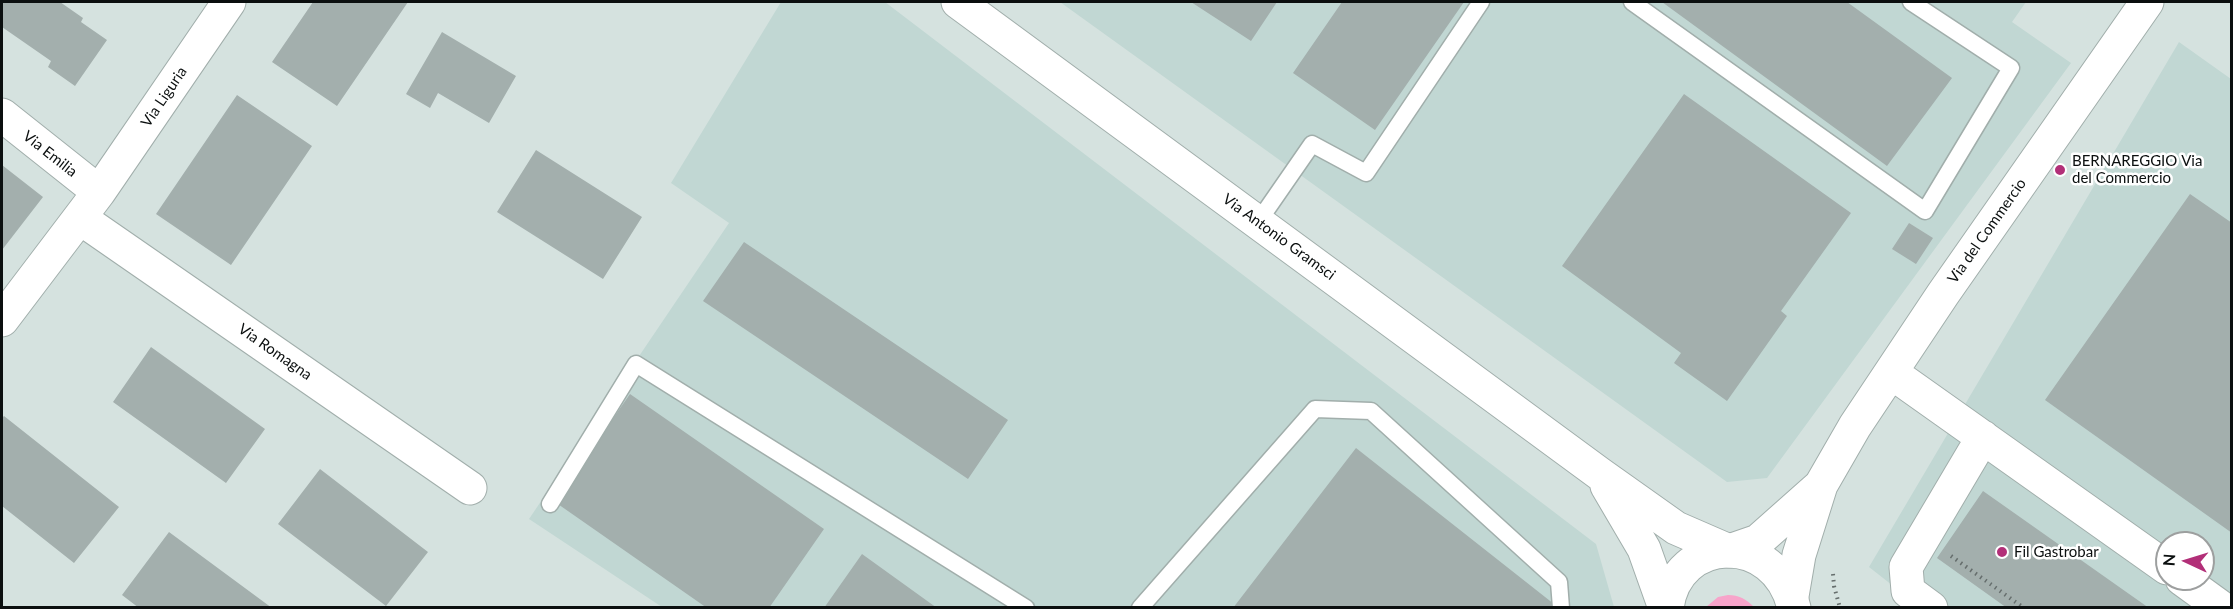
<!DOCTYPE html>
<html>
<head>
<meta charset="utf-8">
<style>
  body { margin:0 }
  #map { position:relative; width:2233px; height:609px; overflow:hidden; background:#d5e2df; font-family:Lato,sans-serif }
  canvas { display:block }
  .frame { position:absolute; inset:0; border:3px solid #0b0f0f; pointer-events:none }
  .north { position:absolute; left:2155px; top:531px; width:60px; height:60px; box-sizing:border-box; background:#fff; border:2px solid #9d9f9f; border-radius:50%; rotate:274deg; font-size:16px; font-weight:700; line-height:24px; text-align:center; color:#0b0f0f }
  .north::after { content:''; display:block; margin:auto; width:21px; height:27px; background:#b22f78; clip-path:polygon(50% 0,100% 100%,50% 72%,0 100%) }
</style>
</head>
<body>
<div id="map">
<canvas width="2233" height="609"></canvas>
<div class="frame"></div>
<div class="north">N</div>
</div>
<script>
const c = document.querySelector('canvas').getContext('2d');
c.lineJoin = 'round';
function fillPath(path, color) {
  c.fillStyle = color;
  c.fill(path, 'evenodd');
}
function strokePath(path, color, width, dash) {
  c.strokeStyle = color;
  c.lineWidth = width;
  c.lineCap = dash ? 'butt' : 'round';
  c.setLineDash(dash || []);
  c.stroke(path);
}
function write(font, color, halo, rows, align = 'center') {
  c.font = font + ' Lato,sans-serif';
  c.lineWidth = 5;
  c.setLineDash([]);
  c.textBaseline = 'middle';
  c.strokeStyle = halo;
  c.fillStyle = color;
  for (const [text, x, y, turn = 0] of rows) {
    c.save();
    c.translate(x, y);
    c.rotate((+turn || 0) * Math.PI / 180);
    c.textAlign = isNaN(turn) ? turn : align;
    if (halo) c.strokeText(text, 0, 0);
    c.fillText(text, 0, 0);
    c.restore();
  }
}
fillPath(new Path2D(`
  M781,2H885L1596,544L1614,607H662L529,519L729,223L671,183Z
  M1060,2H2026L2012,22L2071,63L1767,478L1727,482Z
  M2179,42L2231,79V607H1920L1869,567ZM2167,543H2203V579H2167Z`), '#c1d7d3');
fillPath(new Path2D(`
  M1728,595C1739,595 1746,599 1754,607H1706L1718,597Z`), '#f7a4ca');
fillPath(new Path2D(`
  M3,2H60L83,18L81,22L107,40L75,86L48,67L51,61L2,27Z
  M313,2H408L337,106L272,62Z
  M1191,2H1277L1251,41Z
  M1342,2H1464L1375,130L1293,73Z
  M1662,2H1847L1952,78L1887,166Z
  M442,32L516,76L489,123L438,93L430,108L406,94Z
  M1684,94L1851,213L1781,311L1787,316L1727,401L1674,363L1681,353L1562,266Z
  M237,95L312,146L231,265L156,214Z
  M536,150L642,217L603,279L497,212Z
  M2,165L43,197L2,250Z
  M2190,194L2232,223V533L2045,400Z
  M1909,223L1933,238L1916,264L1892,249Z
  M744,242L1008,420L968,479L703,301Z
  M151,347L265,429L226,483L113,402Z
  M630,394L824,529L769,608H707L555,502Z
  M4,416L119,507L74,563L2,506V418Z
  M1356,448L1559,608H1233Z
  M320,469L428,552L386,606L278,524Z
  M1983,491L2149,608H2007L1937,558Z
  M169,532L272,608H139L122,595Z
  M862,554L937,608H824Z`), '#a3afad');
const lane = new Path2D(`
  M1632,2L1925,211L2011,68L1911,2
  M1258,222L1312,144L1366,173L1481,2
  M550,504L636,364L1026,608
  M1140,608L1315,409L1371,411L1559,582L1561,608`);
const street = new Path2D(`
  M2,115L99,192
  M80,218L470,488
  M2,320L99,192L229,2
  M1892,373L2167,568
  M1729,551L1758,541L1820,486
  M2182,579L2222,608
  M1792,596L1799,555L1821,485L1855,426L1943,294L2147,2
  M1931,608L1908,591L1906,567L1983,437`);
const secondary = new Path2D(`
  M958,2L1600,474L1676,528L1729,551
  M1607,486L1644,549L1665,608
  M1667,608C1676,534 1776,530 1794,608`);
strokePath(lane, '#a1aeab', 19);
strokePath(street, '#a1aeab', 35);
strokePath(secondary, '#a1aeab', 35);
strokePath(new Path2D(`
  M1951,556L2024,608
  M1833,574L1834,586L1840,608`), '#666e6d', 4, [1.5, 4.5]);
strokePath(lane, '#fff', 16);
strokePath(street, '#fff', 33);
strokePath(secondary, '#fff', 33);
for (const [x, y, r, color] of [
  [2060,170,6,"#b22f78"],
  [2002,552,6,"#b22f78"]
]) {
  const dot = new Path2D();
  dot.arc(x, y, r, 0, 2 * Math.PI);
  c.fillStyle = color;
  c.fill(dot);
  strokePath(dot, '#fff', 2);
}
write('15px', '#0b0f0f', '#fff', [
  ["Via Liguria",164,97,-56],
  ["Via Emilia",50,154,38],
  ["Via del Commercio",1987,231,-55],
  ["Via Antonio Gramsci",1279,237,36],
  ["Via Romagna",275,352,35]
]);
write('15px', '#0b0f0f', '#fff', [
  ["BERNAREGGIO Via",2072,161],
  ["del Commercio",2072,178],
  ["Fil Gastrobar",2014,552]
], 'left');
</script>
</body>
</html>
